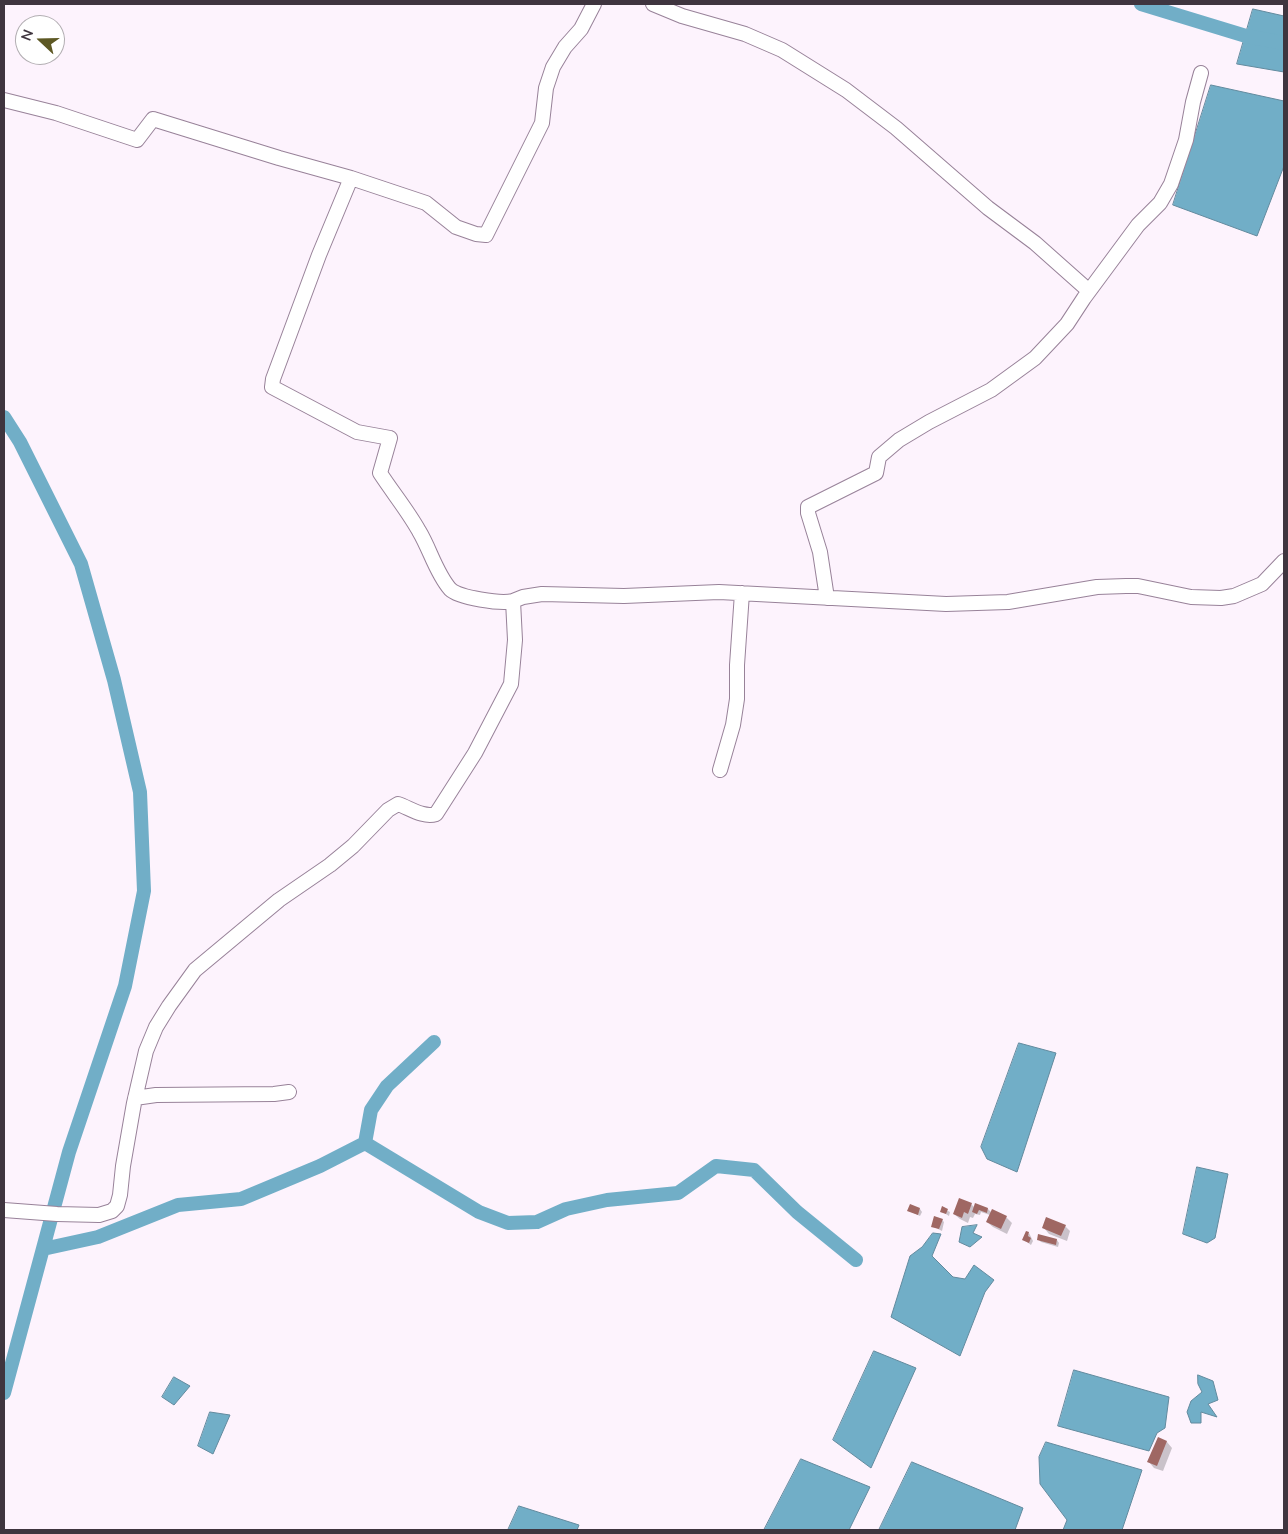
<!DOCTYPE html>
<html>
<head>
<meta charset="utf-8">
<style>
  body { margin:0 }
  #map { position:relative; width:1288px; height:1534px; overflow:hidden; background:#fdf3fd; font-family:Mulish,sans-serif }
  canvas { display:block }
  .frame { position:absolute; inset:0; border:5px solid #3f353f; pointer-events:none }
  .north { position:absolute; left:15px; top:15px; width:50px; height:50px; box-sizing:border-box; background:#fff; border:1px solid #b2aeb2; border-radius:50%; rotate:291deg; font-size:14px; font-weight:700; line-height:20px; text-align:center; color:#3f353f }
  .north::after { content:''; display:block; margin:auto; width:18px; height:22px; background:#5d5824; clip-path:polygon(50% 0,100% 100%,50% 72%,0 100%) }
</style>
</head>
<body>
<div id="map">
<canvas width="1288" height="1534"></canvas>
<div class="frame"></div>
<div class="north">N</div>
</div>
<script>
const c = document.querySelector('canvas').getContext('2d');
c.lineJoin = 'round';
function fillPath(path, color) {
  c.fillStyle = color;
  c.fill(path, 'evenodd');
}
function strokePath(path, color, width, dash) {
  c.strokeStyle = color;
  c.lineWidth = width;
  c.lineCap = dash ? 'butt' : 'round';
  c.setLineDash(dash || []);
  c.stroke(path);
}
const water = new Path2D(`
  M1253,9L1284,16V72L1237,64Z
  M1211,85L1284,101V166L1257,236L1173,205Z
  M1019,1043L1056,1053L1017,1172L987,1159L981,1147Z
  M1197,1167L1228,1174L1215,1238L1207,1243L1183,1234Z
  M977,1225L973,1233L982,1237L970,1247L959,1242L962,1227Z
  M933,1233L941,1234L932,1256L953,1277L965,1279L974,1265L994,1280L985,1292L960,1356L891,1317L910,1256L922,1247Z
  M874,1351L916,1368L871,1468L833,1440Z
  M1074,1370L1169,1397L1165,1428L1157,1433L1149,1451L1058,1426Z
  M1198,1375L1213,1381L1218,1400L1208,1404L1217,1417L1201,1412V1423H1191L1187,1412L1191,1401L1202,1392L1198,1384Z
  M174,1377L190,1386L174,1405L162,1397Z
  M210,1412L230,1415L213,1454L198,1446Z
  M1046,1442L1142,1470L1122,1530H1063L1067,1520L1040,1484L1039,1457Z
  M801,1459L870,1487L849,1530H764Z
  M912,1462L1023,1508L1015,1530H879Z
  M519,1506L579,1525L577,1530H508Z`);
fillPath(water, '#71aec7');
strokePath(water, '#628a9e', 1);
fillPath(new Path2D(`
  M971,1204L975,1208L988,1209L991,1212L1006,1217L1012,1223L1007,1234L993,1227L987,1222L990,1215L981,1212L980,1215L975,1214L973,1218L970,1217L968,1223L960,1219L954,1214Z
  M942,1208L950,1212L949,1216L941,1211Z
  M920,1209L922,1212L920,1216L909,1211Z
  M942,1220L944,1222L942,1231L932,1226Z
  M1065,1226L1070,1231L1067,1241L1049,1234L1044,1228Z
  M1029,1233L1033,1241L1031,1245L1024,1240Z
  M1038,1239L1057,1240L1059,1243L1058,1247L1041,1242Z
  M1158,1439L1167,1442L1172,1448L1163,1471L1154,1468L1149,1462Z`), '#0003');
strokePath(new Path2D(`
  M1141,4L1246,36L1284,43
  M4,417L20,442L81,564L114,680L140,792L144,891L125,986L69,1152L4,1393
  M365,1143L371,1110L387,1086L434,1042
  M43,1249L98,1237L178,1205L241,1199L320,1166L365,1143L479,1212L508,1223L537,1222L566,1209L607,1200L678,1193L716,1166L754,1170L797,1212L856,1260`), '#71aec7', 14);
fillPath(new Path2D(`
  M959,1198L972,1203L968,1214L964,1212L962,1218L953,1214Z
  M975,1203L988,1208L987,1213L979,1210L977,1214L972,1212Z
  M910,1204L920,1208L918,1215L907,1211Z
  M942,1206L948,1209L946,1214L940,1212Z
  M992,1209L1007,1216L1001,1229L986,1222Z
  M934,1216L943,1219L939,1229L931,1227Z
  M1046,1217L1066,1225L1061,1236L1042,1228Z
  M1026,1231L1029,1232L1028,1236L1031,1238L1029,1243L1022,1240Z
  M1038,1234L1057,1239L1056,1245L1037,1240Z
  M1158,1437L1167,1441L1157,1466L1147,1462Z`), '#9f6763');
const street = new Path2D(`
  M653,4L682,16L745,34L782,50L846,90L896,128L988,208L1035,243L1089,291
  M4,100L56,113L137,140L153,119L279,158L351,178
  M827,598L820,552L808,513V507L876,473L879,457L899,440L929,422L991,390L1035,358L1067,324L1084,298L1138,225L1160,203L1171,184L1186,140L1193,102L1201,73
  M513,601C501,604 459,598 450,589C436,573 430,549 419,531C408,511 393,493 380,473L390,438L357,432L272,387L273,379L319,255L351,178L426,203L456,227L476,234L486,235L542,123L546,88L553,67L565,47L581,29L594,4
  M720,770L733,725L737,699V665L742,593
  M135,1098L156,1095L274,1094L289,1092
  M4,1210L57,1214L99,1215L112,1211L117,1206L120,1195L123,1166L134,1103L146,1051L156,1027L169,1006L195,970L279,900L330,865L353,846L388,810L398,804C410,808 423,818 436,814L475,753L511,684L515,640L513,601L523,597L542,594L624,596L719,592L946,604L1008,602L1097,587L1126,586H1138L1191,597L1221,598L1234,596L1262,584L1284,561`);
strokePath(street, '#988299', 16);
strokePath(street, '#fff', 14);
</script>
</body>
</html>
